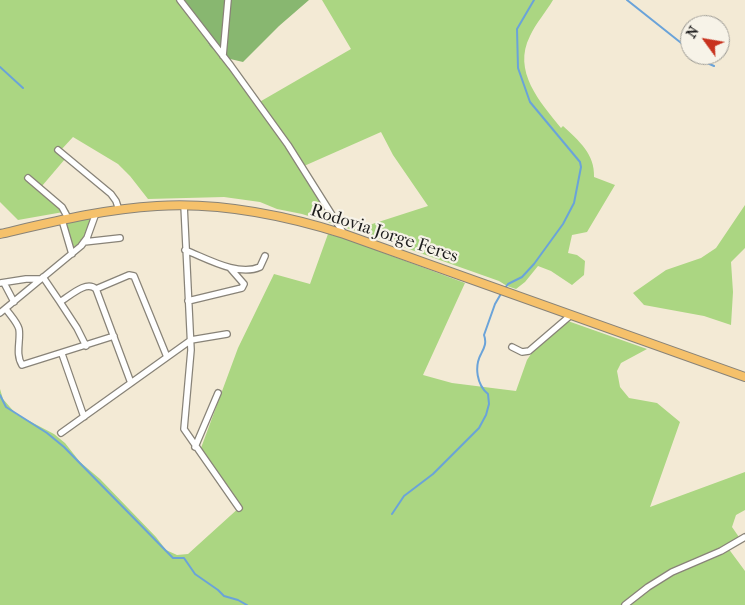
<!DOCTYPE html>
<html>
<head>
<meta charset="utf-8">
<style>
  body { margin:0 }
  #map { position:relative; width:745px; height:605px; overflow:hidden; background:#f3ead5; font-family:"IM FELL French Canon",serif }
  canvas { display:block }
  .north { position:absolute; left:680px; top:15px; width:50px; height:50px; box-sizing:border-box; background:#f7f3e8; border:1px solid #9f9d96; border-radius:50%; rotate:302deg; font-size:14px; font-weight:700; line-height:20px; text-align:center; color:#1c1c1c }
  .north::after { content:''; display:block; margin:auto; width:18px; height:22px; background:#c8321e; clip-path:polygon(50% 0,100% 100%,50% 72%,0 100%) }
</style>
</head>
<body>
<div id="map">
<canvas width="745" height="605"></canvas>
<div class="north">N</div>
</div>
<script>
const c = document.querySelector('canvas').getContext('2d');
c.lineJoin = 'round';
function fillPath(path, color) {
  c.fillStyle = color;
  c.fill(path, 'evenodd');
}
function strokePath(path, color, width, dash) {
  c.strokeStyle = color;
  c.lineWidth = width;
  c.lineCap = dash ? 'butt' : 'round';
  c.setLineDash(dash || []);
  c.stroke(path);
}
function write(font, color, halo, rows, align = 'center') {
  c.font = font + ' "IM FELL French Canon",serif';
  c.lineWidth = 4.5;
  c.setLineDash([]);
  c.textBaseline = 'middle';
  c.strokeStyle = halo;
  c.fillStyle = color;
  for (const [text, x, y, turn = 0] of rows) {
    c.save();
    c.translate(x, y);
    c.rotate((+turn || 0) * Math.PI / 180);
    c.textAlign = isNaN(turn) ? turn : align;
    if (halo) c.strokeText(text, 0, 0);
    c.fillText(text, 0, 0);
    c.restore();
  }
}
fillPath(new Path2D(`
  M0,0H184L210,47L215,50L256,104L351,49L322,0H553C546,12 536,23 530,36C512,71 540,102 561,128L563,126C579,141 595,154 594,177L615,185L587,232L572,235L568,253L577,255L585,261L584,275L572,285L551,271L538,266L525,282L516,289L507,286L499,281L375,237L302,214L277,209L260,202L224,197L148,199L130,176L118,164L73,137L61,150L65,159L42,186L69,211L18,220L0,202ZM381,132L393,155L428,206L366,226L352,229L334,218L322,199L313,179L304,166Z
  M745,205V248L731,262L733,292L731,325L704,316L644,305L633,293L666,270L701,258L716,248Z
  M93,215L80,245L72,251L66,221Z
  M328,234L346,239L465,283L423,375L452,383L516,391L527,360L533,351L565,320L647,349L621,363L617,371L620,387L629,398L657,403L680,422L650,507L745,472V510L736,515L732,527L741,540L728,548L745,571V605H0V389L3,399L16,414L54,434L65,443L80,462L100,479L156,537L166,550L177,555L188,554L241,506L201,448L238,348L274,274L310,284Z`), '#abd682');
fillPath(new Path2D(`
  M184,0H309L279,26L243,62L226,58L210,47Z`), '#88b770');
strokePath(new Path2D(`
  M627,0L690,50
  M699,55L705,62L714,66
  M0,67L23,88
  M505,288L508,284L522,277L534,264L563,224L574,203L581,167L580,162L530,102L518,68L517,29L534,0
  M0,395L6,407L47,433L64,447L173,558H184L195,574L218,590L224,596L238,600L247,605
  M392,514L404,496L433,474L479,428L486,415L489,404L488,394C477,385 474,367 481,354C484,348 487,343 484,335L495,304L502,292`), '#6aa3d9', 2);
const minor = new Path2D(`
  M180,0L231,66L288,145L344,234
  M223,56L228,0
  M58,150L111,194L116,201L119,210
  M28,178L62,207L68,218
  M184,205L191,350L184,429L239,508
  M62,220L72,254
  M84,242L120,238
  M185,250C206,258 238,277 260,267L265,256
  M43,277L60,302C70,296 86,280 96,289L129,275L134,276L167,357
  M0,283L26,279H40
  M4,283L14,302
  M96,289L131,383
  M188,301L242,288L244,284L230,268
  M60,302L77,328L86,346
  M6,309C10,315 17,322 19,329C21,340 15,354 22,365L114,336
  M0,313L81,246L87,238L96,213
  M512,347L522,352L529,351L571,315
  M62,354L84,417
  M61,433L191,340L227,334
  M195,447L218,393
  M625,605L648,587L672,572L721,551L745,537`);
const major = new Path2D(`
  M0,234C52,222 104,209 157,206C220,202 284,215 344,234L745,377`);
strokePath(minor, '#888378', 8);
strokePath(major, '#888378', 10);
strokePath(minor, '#fff', 5.5);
strokePath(major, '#f5c16b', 8);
write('18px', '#1c1c1c', '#f7f3e8', [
  ["Rodovia Jorge Feres",384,234,18]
]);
</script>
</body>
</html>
